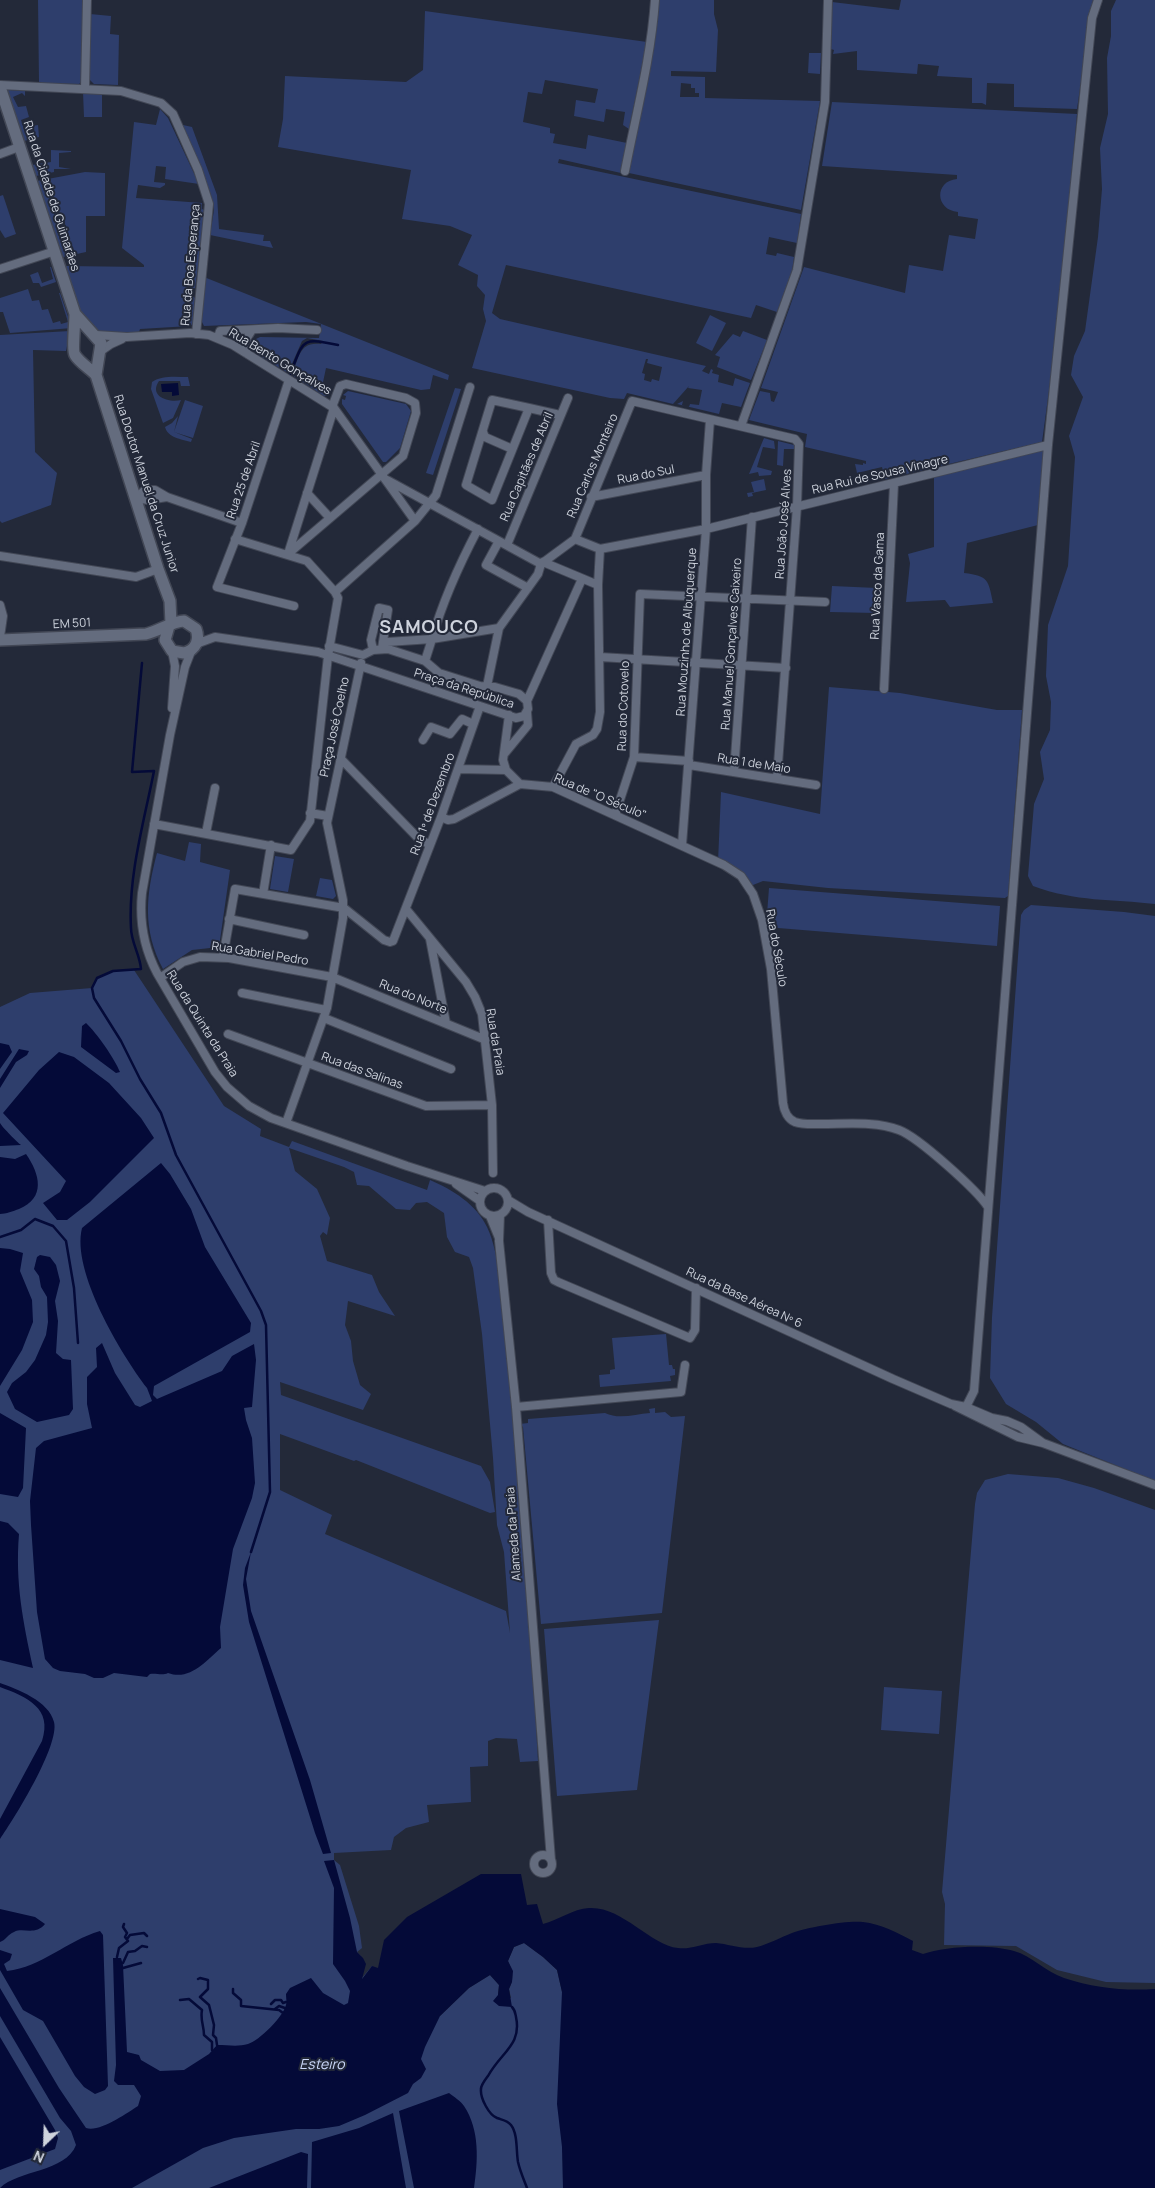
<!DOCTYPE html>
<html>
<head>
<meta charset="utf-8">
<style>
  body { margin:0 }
  #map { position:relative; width:1155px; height:2188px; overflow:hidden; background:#232939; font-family:Manrope,sans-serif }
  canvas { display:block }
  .north { position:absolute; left:20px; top:2118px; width:50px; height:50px; -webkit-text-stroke:4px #232939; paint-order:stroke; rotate:204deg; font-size:14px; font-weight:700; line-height:20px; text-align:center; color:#ced3dd }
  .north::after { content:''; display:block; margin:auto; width:18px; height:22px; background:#ced3dd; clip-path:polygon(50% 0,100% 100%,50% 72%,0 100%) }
</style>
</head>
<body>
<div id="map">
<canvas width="1155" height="2188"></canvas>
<div class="north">N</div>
</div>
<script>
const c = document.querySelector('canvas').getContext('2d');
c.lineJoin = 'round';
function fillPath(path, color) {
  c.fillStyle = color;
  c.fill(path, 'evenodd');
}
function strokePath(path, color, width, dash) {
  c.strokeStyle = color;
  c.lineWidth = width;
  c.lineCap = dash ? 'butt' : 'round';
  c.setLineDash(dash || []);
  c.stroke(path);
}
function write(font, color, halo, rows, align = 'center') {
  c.font = font + ' Manrope,sans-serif';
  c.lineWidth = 4;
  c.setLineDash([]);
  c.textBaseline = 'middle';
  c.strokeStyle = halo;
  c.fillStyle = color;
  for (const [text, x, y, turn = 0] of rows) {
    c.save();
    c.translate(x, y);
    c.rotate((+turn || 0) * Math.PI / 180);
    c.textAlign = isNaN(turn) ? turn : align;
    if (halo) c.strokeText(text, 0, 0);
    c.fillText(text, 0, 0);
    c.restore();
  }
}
fillPath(new Path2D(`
  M38,0H82V81L79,84L39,83Z
  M657,0H714V14L718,30L716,72L671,71V76L705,77V98L820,101L801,210L629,173L628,169ZM681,83L691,84V88H695V93H699V97H680Z
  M901,0H1093L1077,109L1014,107V84L987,83L986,105L982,103H972V78L937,76L939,66L918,64L917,74L857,70V51L833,54L834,50L831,49L832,2L899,10Z
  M1116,0H1155V904C1112,899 1076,902 1033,886L1028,876L1034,804L1044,779L1040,752L1050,730L1051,702L1046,676L1048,625L1068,566L1075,457L1069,436L1083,397L1071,375L1074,356L1085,331L1098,237L1102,189L1100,148L1108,114L1107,58L1111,36V11Z
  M425,11L647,42L629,129L623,125L625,112L606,109L604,122L574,116L576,100L595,103L598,89L545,80L542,94L528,92L523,122L550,128V133L555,134L553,143L586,149L588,135L627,143L621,173L559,159L558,163L801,214L797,243L769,237L766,254L776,256L777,253L794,257L792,271L777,312L756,305L751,318L506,265L492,313L500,319L706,366L702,371L709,374L711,369L713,370L712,373L719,375L718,382L733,386L735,378L750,383L741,407L722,403L719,414L677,404L683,401L682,405L689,407L690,404L699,405L702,390L688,388L689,386L673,404L627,393L624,399L610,398L472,368L486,321L483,309L485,295L477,286L478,275L458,265L472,235L450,226L402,219L411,170L278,147L283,119L285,76L406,82L423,70ZM646,359H648L647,363L662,367L659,381L652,379L651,382L644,380L645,374L642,373Z
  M90,14L111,16L110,34L119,35L118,85L94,84L89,79Z
  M809,53H821L820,74L808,73Z
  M7,90L25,91V96L22,93L13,97L18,107L26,106L29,117L21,120L25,133L34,130L32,126L38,125L39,137L24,141Z
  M83,92L102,93V117H84Z
  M832,102L1077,114L1057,331L1042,442L885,479L882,467L857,473L855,464L863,465V463L866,464V461L805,447L807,434L749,420L760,391L770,393L771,401L774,402L778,392L761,388L804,267L905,293L909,265L943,271L949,235L975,239L978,219L958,216V212C935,210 934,181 957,179V175L822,166Z
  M160,109L168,118L199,184L165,179L166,167L156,166L154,182L165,183V185L160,188L138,185L136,198L202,203V209L204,210L203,230L195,288L191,290V295L195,298L193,324L190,326L140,329L139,332H96L79,312L65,266L144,267V265L122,248L134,122L156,125Z
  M183,125L192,127L217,195L219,229L264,235L263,241H270L273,248L210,235L214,210L211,195L199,164L182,126Z
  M51,150L71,151V152L59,153V167L71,169H54V172L36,176L32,165L51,162Z
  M85,172L105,173V216H86V252L63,257L37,181Z
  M3,195L16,234L5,238L0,230V196Z
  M50,267H51L56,282L41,287L39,283H33L30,275L38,272L42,283L53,279Z
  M204,277L449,375L448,380L433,375L430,389L421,390L326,368L322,387L332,390L328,396H324L292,375C299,358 299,341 321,344L323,341L307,338L302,341L288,373L258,355L253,346L256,339L260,337L319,338L321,324L306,322L204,326L200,318Z
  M28,289L32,301L39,300L42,310L48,309L53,323L60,321L61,324L68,322L59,293H60L72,328L10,333L3,312H0V298Z
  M710,315L726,323L712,351L696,343Z
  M70,331L66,351L33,350L35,452L57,473L51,505L2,523L0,521V335Z
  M743,331L767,340L751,380L717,367L720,357L715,355L733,334L740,337Z
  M188,377L190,386H181L180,381H159C148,397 170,403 181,400L173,418L163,423L151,389L152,382C162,375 176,377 188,377Z
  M455,388L461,389L433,475L426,473Z
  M348,391L406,404L411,411L400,448L386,462H383L342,404V399L345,400L346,396L343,395Z
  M185,400L203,406L193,438L174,432Z
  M178,416L174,432L192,439L191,442C181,439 168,438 165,427L172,423Z
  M764,438L774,441L775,449L763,447L757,467L772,471L771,475L759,476L758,472L749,474Z
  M778,441L794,445V449H784L783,466L777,465Z
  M1047,449L1038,525L967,543L964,573C989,576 988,580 993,603L950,607L945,600L906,602L910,563L908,554L934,547V476Z
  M764,479L766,490L752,493L753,496L748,497L747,493L754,492L751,482Z
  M832,586L877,588L876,613L830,612Z
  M829,687L900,693L997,710H1022L1008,896L1005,898L828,888L763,881L748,887L741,876L718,862L721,792L820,814Z
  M189,842L201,844L200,862L230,870L219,947L192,950L163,969C142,929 146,895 157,853L185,861Z
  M275,856L294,859L288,892L270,889Z
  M320,878L332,880L336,896L333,899L316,896Z
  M769,888L1000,906L997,946L766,927Z
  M1031,905L1124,912L1155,916V1481L1063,1444L1036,1422L1006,1404L990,1378L992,1317L1021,915L1024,910Z
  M134,970L224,1106L261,1129L260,1136L289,1147L292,1141L427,1190L430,1180C453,1190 476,1204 487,1227C500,1253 503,1309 507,1339C525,1478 530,1620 538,1761L520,1762L517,1739L496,1738L488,1741V1766L470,1767L471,1802L427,1805L429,1822L406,1828L394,1837L391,1850L334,1853V1860L340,1865L359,1926L362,1948L357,1952C369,1964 363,1965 362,1978L372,1966L440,2016L469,1988L490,1975L499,1985L498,1995L511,1998L509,1989C514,1979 513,1972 508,1961L514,1947L524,1943L543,1957L557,1970L562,1992L563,2188H0V1007L30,993L92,988L97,978L113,971ZM289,1148L344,1167L354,1172L357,1185L369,1186L396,1209L410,1210L416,1203L427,1202L444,1213L447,1237L455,1252L469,1257L473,1268L482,1334L493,1458L497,1525L504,1552L510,1633L506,1611L325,1534L332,1515L280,1490V1434L354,1461L356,1460L490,1513L495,1512L490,1482L481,1466L281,1395L280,1382L363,1410L371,1394L360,1385L353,1361L351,1341L345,1325L348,1301L395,1316L379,1292L372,1275L327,1261L320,1236L323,1232L327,1235L330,1218L317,1189L295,1171Z
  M666,1334L669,1365H672L673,1369H675V1375L670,1376L671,1381L600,1387L599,1375L610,1374V1370L615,1369L612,1338Z
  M655,1408V1413L665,1412L671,1417L685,1416L662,1613L541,1624L523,1427L520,1424L528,1423V1419L605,1413C619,1420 635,1414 650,1413L649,1409Z
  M1008,1474L1058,1478L1094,1488L1155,1510V1983L1106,1982L1057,1970L1016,1946L944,1945L945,1904L942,1892L975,1504L977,1493L985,1480Z
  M659,1620L637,1790L557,1796L544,1629Z
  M884,1687L942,1691L939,1734L881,1730Z`), '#2e3e6c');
fillPath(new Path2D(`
  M178,383L179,395L172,396V392H162L161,384Z
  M86,1023C96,1032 115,1059 120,1072L116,1073L81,1047L82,1026Z
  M0,1043L9,1045L12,1052L0,1069Z
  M19,1049L29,1051L27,1055L16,1062L0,1088V1079Z
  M59,1052L74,1057L109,1083L141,1118L154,1138L90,1202L67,1220H57L43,1203L60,1192L66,1181L3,1113L39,1070Z
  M0,1123C3,1128 17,1142 21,1145L0,1146Z
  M26,1154C40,1174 46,1198 19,1209C13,1211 6,1214 0,1214V1157L15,1159Z
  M161,1163L170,1174L191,1209L205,1247L251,1323L250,1332L154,1386L153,1395L157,1399L222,1371L232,1356L254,1344L256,1360L252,1407L244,1408L246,1420L252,1438L255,1483L252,1498L233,1549L220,1627L221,1648C206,1661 190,1681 168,1673C162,1676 157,1673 150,1674L147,1677L114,1673L103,1678H94L85,1674L60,1671L53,1668L45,1659L37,1612L31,1525L30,1501L36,1448L44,1441L92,1428L87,1404V1377L97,1367L96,1348L102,1343L115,1373L135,1405L140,1407L152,1401L147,1388C121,1354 71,1271 82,1228Z
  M0,1248L10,1249L23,1253L20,1271L32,1300L33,1322L22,1350L0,1386Z
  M40,1255L50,1257L56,1265L60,1281L55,1301L58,1321L56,1353L63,1359L71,1360L73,1409L69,1415L37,1422L15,1409L7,1392L12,1383L26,1372L35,1360L46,1335L48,1322L47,1297L41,1287L39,1276L34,1269L37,1257Z
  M0,1413L26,1428L23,1488L18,1497L0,1494Z
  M0,1521L8,1523L19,1534C15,1583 23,1621 33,1668L0,1660Z
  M251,1552L246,1579L251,1611L310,1780L331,1853L323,1854L315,1833L249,1622L243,1585L245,1568Z
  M0,1683C17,1689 49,1701 54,1722C60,1745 14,1819 0,1839V1819L42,1741C53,1708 27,1697 0,1687Z
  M334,1860L350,1918L357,1952L363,1958L366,1964L362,1979L372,1966L378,1968L384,1940L407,1917L481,1874H521L527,1905L537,1904L543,1924C558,1920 573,1909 589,1908C622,1906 650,1945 678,1948C690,1950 703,1943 716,1943C729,1944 743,1950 757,1947C769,1944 781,1937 792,1933C808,1927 848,1920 863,1922C881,1924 898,1933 913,1941L912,1950L923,1954C945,1946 991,1944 1014,1951C1032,1956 1046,1972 1064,1978C1094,1988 1124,1991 1155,1989V2188H563L562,2147L557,2104L562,1992L557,1970L543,1957L524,1943L514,1947L508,1961L513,1971L512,1982L509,1989L512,2007L499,2006L493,2001L498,1995L499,1985L490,1975L469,1988L440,2016L425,2047L421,2059L426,2069L421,2078L413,2084L408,2093L365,2115L339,2126L319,2129H296L234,2138L203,2148L132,2188H0C18,2170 66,2172 76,2145L71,2131L60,2118L0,2016V1988L59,2088L86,2128C99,2133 127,2113 138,2106L141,2096L134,2085H118L114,2081L116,2065L113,1958H121L123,1965L127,2052L139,2055L141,2060L160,2071L184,2070L209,2054L217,2045C228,2045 238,2047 248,2044C260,2040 283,2017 286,2005C287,2002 286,1998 286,1994L290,1988L311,1978L323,1993L344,2005L348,2003L350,1991L345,1981L333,1964L334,1888L324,1861Z
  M0,1909L35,1917L45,1924C35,1936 23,1927 14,1932C8,1934 6,1940 0,1942Z
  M100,1931L103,1935L108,2086L105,2090L95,2094L84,2087L75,2076L43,2021L23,2010L0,1970V1950L12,1954L10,1960L4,1964L7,1971C42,1967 66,1941 100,1931Z
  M0,2037L55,2130L58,2138L55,2149L0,2170Z
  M449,2093C454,2097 461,2101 464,2106C480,2130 478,2161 474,2188H414L399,2111Z
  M393,2113L406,2188H311L312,2142L359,2128Z
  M301,2152L308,2154L307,2188H209Z`), '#040a38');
strokePath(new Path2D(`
  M290,374C304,340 300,337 338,345
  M142,663L132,772L154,771C144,822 128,876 131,928C131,942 140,955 141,969L113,971L97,978L92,988L94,998L121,1041L140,1079L161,1113L176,1155L261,1311L266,1325L270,1492L251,1552
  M0,1237L21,1230L35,1219L53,1226L66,1241L74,1288L78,1343
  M127,1939L130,1935L144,1933L147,1936
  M117,1957L119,1948L128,1941L125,1937L127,1933L123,1927L124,1924
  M123,1963L128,1952L135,1951L142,1946L147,1947
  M123,1968L141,1963
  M198,1979L200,1978L208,1980V1989L200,1997L209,2005L214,2025L213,2035L216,2038L217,2045
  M233,1989V1993L241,2000V2006L279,2010L283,2013
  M180,2000L189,1999L202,2010C200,2020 204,2026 204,2035L212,2042V2050
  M271,2004L275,2000H281L283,2003L286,2002
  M512,2007C515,2010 515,2012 516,2017C522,2045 501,2052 488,2076C485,2080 481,2085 481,2089C480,2098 489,2115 497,2118C502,2120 507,2120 511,2125C518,2134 516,2151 518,2162C520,2171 524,2180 527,2188
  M275,2009L279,2006L285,2008`), '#040a38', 2.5);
const street = new Path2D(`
  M0,85L121,91L161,103L173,114L198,170L209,204L196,334
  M85,88L87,0
  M0,154L19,147
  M625,171C636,114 651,58 655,0
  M0,269L55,251
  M96,335L127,337L190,333L209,335L233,345L334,408L415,521
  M218,337L220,331L278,328L317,330
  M101,351L111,344L122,339
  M246,353L247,338L252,330
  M289,380L242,523L217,587L294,606
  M492,400L529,408L492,500L466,485Z
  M529,408L560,415
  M741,426L797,270L825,102L828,0
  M483,432L485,437L510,448L513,447
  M387,480L541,564
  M307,493L330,518
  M591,497L706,475
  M136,498L145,490H155L167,497L242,523
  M136,498L148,500L167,497
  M478,529C459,565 443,600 432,639L499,628
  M575,539L632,401L795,439L799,444L797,506L777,778
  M499,541L486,565L528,588
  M507,545L568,398
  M600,549L706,529L1048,445
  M288,554L403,456L416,413L415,403L406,398L346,384L340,386L332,407
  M288,554L334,408
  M0,556L136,577L158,569
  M543,562L598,585L600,549
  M335,592L415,521L436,495L470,387
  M0,605L3,616L0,637
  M196,644L215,637L318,652L516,718L524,716L528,709L527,701L519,694L495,687L480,686L439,673L425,661L388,649L373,650L363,655L329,646
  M382,648L387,642L432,639L425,661
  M192,649L185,667L170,735L142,893C139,922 144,948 157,973L215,1072L227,1087L249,1106L271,1118L407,1166L485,1191
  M373,650L371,640L379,608L388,610L382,648
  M600,657L786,668
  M487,686L499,628L538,574L541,564L575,539L600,549
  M884,689L894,484
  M527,701L582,579
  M172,708L175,666L172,651
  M509,715L503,760L506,770L520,784L553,787L724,865L741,876L753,894L762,920L771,969L783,1103C784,1111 788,1119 795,1122C803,1125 814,1124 822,1124C846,1124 876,1121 899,1130C918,1137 977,1190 988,1207
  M423,740L431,727L450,734L462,719L473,724
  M505,753L528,725L527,712
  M634,757L689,761
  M340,758L418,838L430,845
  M689,765L816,785
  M458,769L506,770
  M734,772L752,517
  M553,787L576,744L593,735L597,729L600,712L598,585
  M310,813L328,816
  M615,815L634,757L640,594L825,602
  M441,817L448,820L454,819L520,784
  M154,824L291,850L310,821L328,656L338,598L335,592L307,561L235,539
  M206,833L215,788
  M682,845L706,529V475L710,420
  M263,894L271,845
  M406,909L466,982L475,997L482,1014L492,1105L493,1173
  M229,919L304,935
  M430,939L446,1023
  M223,957L235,889L344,908L384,940L390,942L393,941L441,817L480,706
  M160,978L183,962L200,957L229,958L332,977L486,1040
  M242,993L326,1010
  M324,1018L451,1069
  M228,1034L426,1106L492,1105
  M286,1123L327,1008L343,918V900L327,823L361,663
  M456,1184L480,1201
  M480 1202a14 14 0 1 1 28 0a14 14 0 1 1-28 0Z
  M508,1200L528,1212L893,1379L951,1404L966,1407L992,1418L1007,1421L1021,1427L1043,1443
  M500,1215L499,1241L516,1407L551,1860
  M490,1216L499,1238
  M548,1220L551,1273L554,1280L558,1282L690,1338L695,1330L696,1288
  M955,1406L1018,1437L1043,1443L1155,1485
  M516,1407L681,1392L685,1365
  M966,1407L974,1391L1048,445L1092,18L1098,0
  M534 1864a9 9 0 1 1 18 0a9 9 0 1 1-18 0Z`);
const secondary = new Path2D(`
  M0,87L75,314C75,323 72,351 75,355C79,362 90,369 96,375L158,569L170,601L171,624
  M75,314L101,343L96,375
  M0,640L146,634C159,631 173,621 184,621L196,629C200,640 196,650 184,653L172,651L165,640L169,626`);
strokePath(street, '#424755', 10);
strokePath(secondary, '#424755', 14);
strokePath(street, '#646c7e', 8);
strokePath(secondary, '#646c7e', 11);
write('12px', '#ced3dd', '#232939', [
  ["Rua da Cidade de Guimarães",51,196,72],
  ["Rua da Boa Esperança",191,265,-85],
  ["Rua Bento Gonçalves",280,362,31],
  ["Rua Carlos Monteiro",593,466,-67],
  ["Rua Capitães de Abril",527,467,-67],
  ["Rua do Sul",646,475,-11],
  ["Rua Rui de Sousa Vinagre",880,475,-13],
  ["Rua 25 de Abril",244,480,-71],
  ["Rua Doutor Manuel da Cruz Junior",146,484,72],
  ["Rua João José Alves",784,524,-86],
  ["Rua Vasco da Gama",878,586,-87],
  ["EM 501",72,624,-3],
  ["Rua Mouzinho de Albuquerque",687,632,-86],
  ["Rua Manuel Gonçalves Caixeiro",732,644,-86],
  ["Praça da República",464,689,18],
  ["Rua do Cotovelo",624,706,-88],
  ["Praça José Coelho",335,727,-78],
  ["Rua 1 de Maio",754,764,9],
  ["Rua de \"O Século\"",600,797,23],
  ["Rua 1º de Dezembro",433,804,-70],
  ["Rua do Século",776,948,80],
  ["Rua Gabriel Pedro",260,954,9],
  ["Rua do Norte",413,997,22],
  ["Rua da Quinta da Praia",202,1024,58],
  ["Rua da Praia",495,1042,81],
  ["Rua das Salinas",362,1071,20],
  ["Rua da Base Aérea Nº 6",744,1298,25],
  ["Alameda da Praia",514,1534,-94]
]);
write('italic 14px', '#ccd9fa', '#232939', [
  ["Esteiro",322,2065]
]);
c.letterSpacing = '1px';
write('bold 18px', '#ced3dd', '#232939', [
  ["SAMOUCO",429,628]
]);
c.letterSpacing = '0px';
</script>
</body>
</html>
